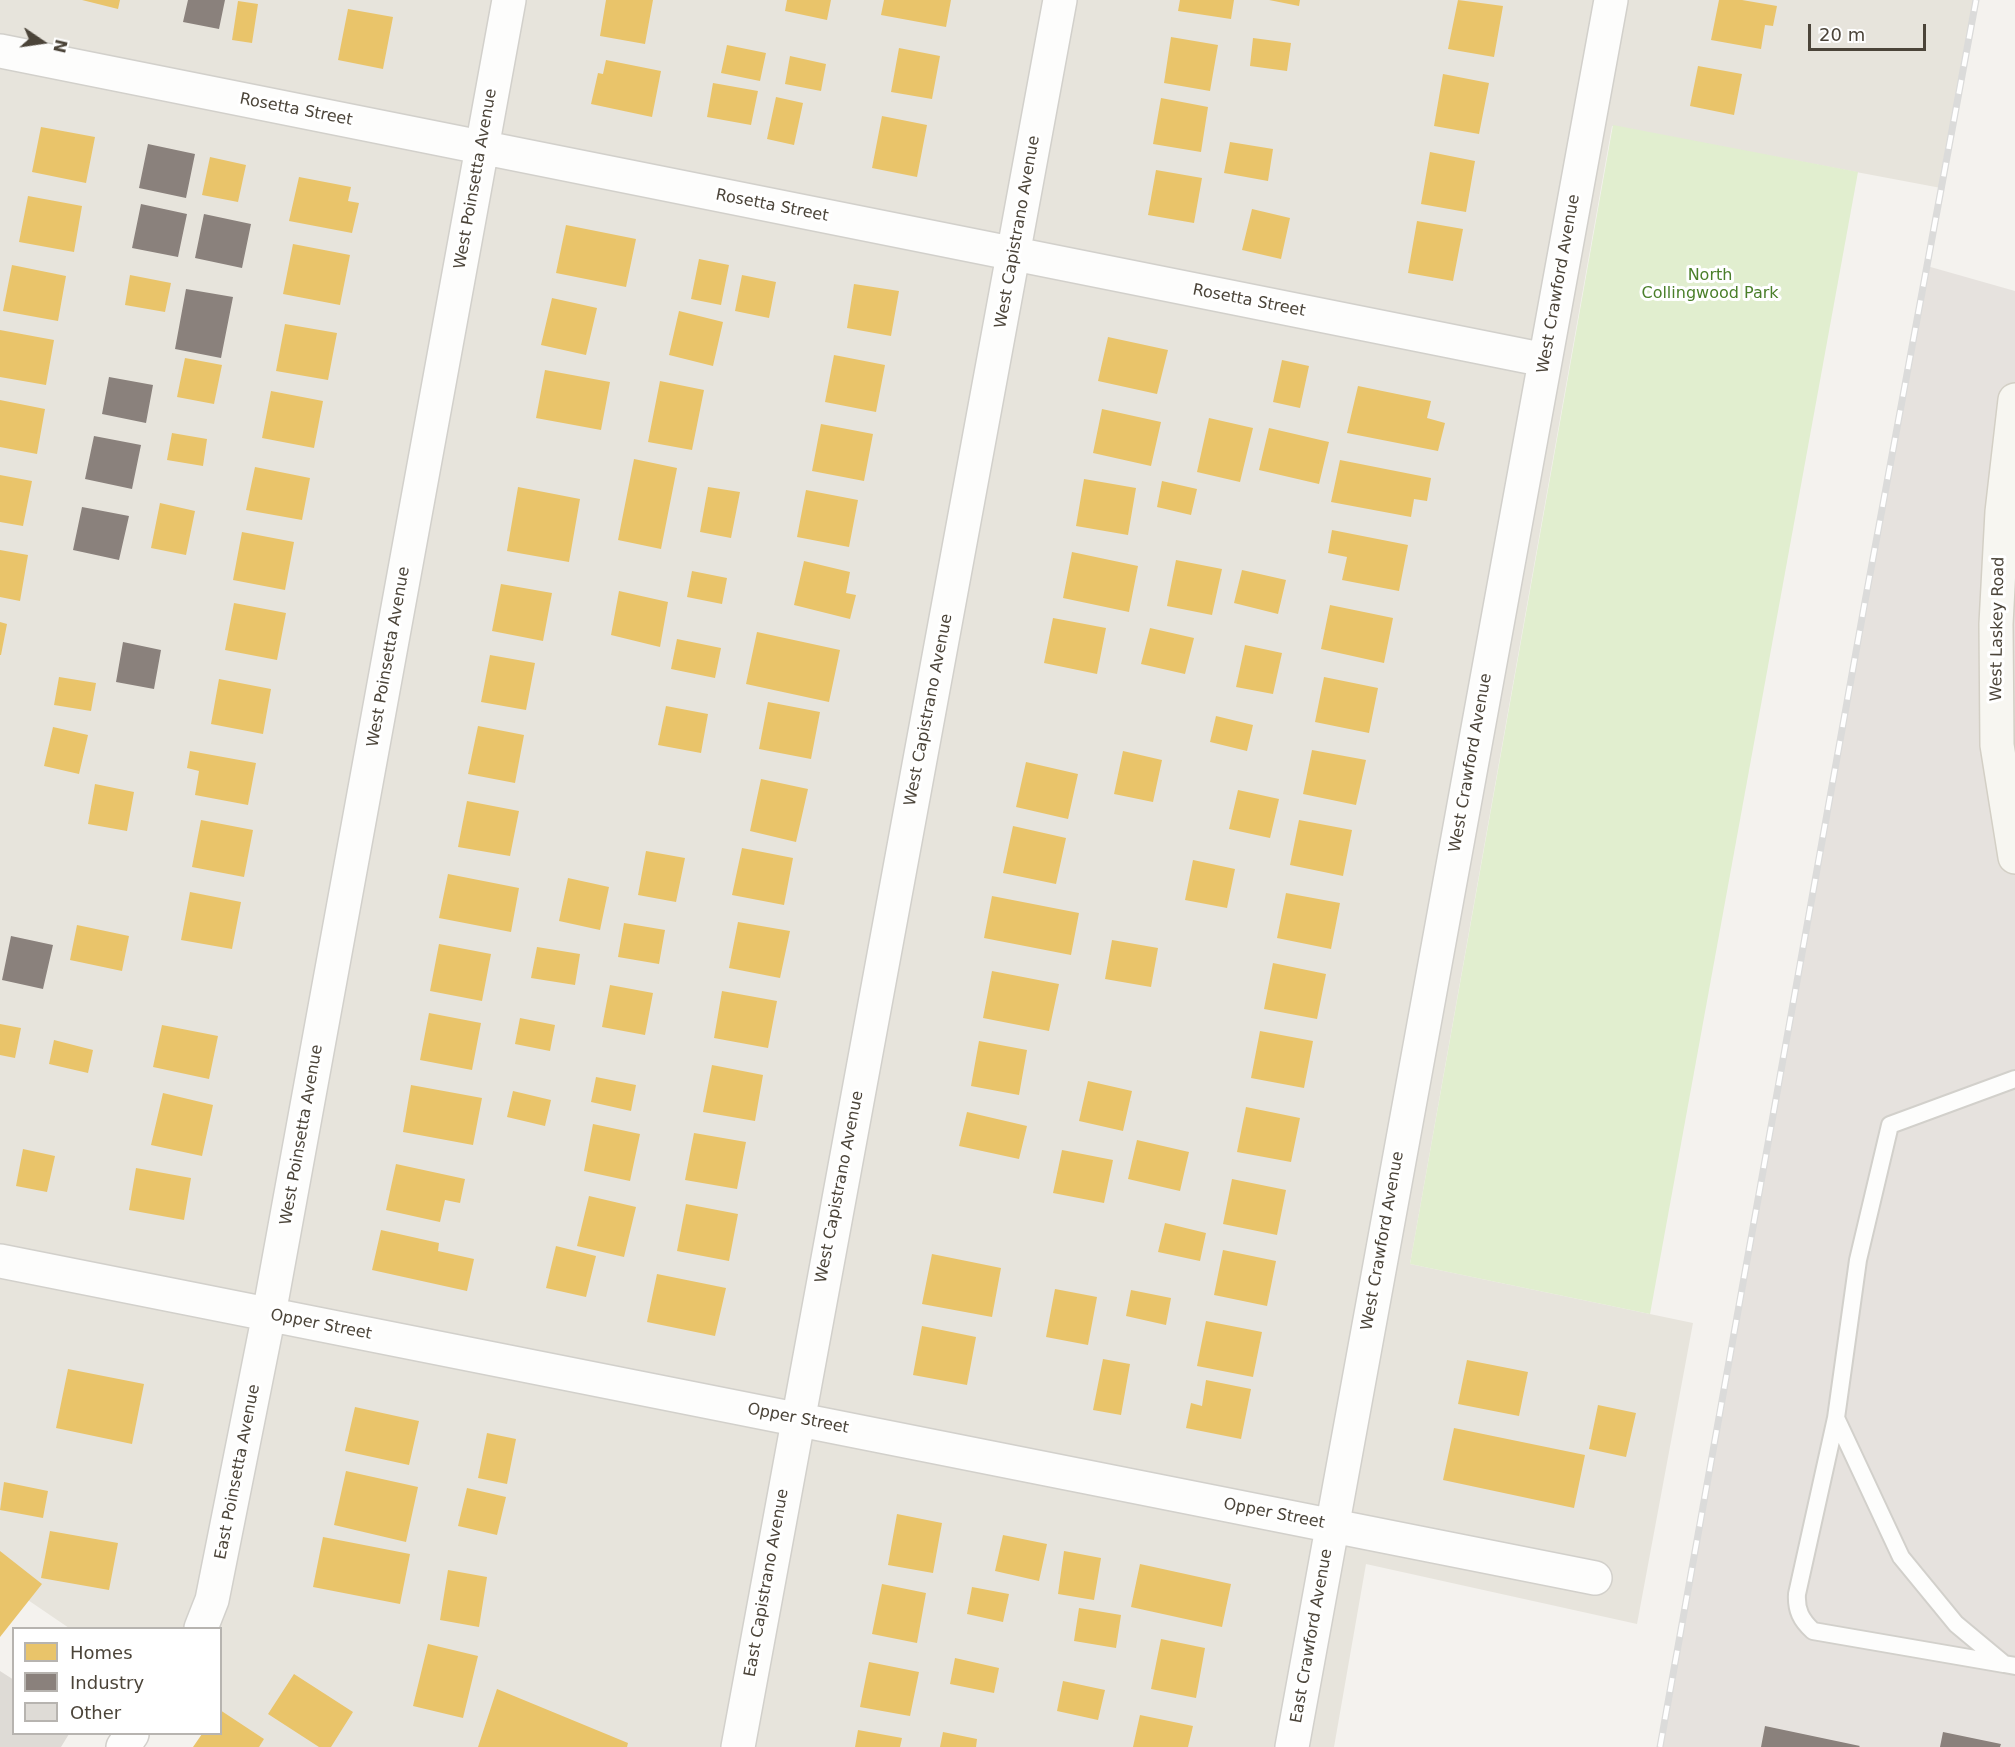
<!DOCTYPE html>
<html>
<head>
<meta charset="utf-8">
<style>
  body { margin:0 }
  #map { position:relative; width:2015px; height:1747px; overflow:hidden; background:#f4f2ee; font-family:"DejaVu Sans",sans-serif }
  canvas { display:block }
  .legend { position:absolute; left:12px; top:1627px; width:210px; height:108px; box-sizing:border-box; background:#fff; border:2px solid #b7b4b0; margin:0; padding:8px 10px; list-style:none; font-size:18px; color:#4b4439 }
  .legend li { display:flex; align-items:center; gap:12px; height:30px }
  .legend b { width:30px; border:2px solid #b7b4b0 }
  .north { position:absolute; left:12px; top:12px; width:60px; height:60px; -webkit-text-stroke:4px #fff; paint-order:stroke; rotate:103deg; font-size:16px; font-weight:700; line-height:24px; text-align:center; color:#4b4439 }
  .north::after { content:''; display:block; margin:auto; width:21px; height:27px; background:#4b4439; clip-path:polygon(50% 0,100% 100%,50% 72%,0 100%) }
  .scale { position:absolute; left:1808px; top:24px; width:118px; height:27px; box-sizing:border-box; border:3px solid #4b4439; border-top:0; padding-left:8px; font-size:18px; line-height:21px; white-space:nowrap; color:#4b4439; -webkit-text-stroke:4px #fff; paint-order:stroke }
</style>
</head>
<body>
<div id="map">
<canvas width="2015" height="1747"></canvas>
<ul class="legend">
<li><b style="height:16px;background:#e9c46a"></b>Homes</li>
<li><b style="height:16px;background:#8a817c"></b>Industry</li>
<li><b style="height:16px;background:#dedbd6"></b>Other</li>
</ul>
<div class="north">N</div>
<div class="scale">20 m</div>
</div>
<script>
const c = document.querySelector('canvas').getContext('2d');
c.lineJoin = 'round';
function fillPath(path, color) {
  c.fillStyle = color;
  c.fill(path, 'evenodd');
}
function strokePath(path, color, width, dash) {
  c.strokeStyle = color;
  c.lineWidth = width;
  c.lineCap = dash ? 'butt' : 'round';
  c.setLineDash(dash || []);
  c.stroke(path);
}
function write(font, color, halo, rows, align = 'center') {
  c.font = font + ' "DejaVu Sans",sans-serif';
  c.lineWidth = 6;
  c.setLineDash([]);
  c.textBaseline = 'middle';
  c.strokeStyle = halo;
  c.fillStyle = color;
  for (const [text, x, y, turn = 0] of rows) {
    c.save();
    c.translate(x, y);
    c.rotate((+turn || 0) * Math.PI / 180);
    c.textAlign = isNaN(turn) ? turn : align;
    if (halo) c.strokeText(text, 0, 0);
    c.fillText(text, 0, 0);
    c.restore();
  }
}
fillPath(new Path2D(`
  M0,0H1976L1941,188L1612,126L1410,1264L1693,1323L1637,1624L1366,1564L1334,1747H239L219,1734L220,1628H69L0,1581Z`), '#e7e4dc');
fillPath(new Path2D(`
  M1927,266L2015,291V1747H1660Z`), '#e6e2de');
fillPath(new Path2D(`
  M1613,125L1858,172L1650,1314L1410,1264Z`), '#e1eecf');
fillPath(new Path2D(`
  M82,0H120L118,9Z
  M606,0H653L645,44L600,36Z
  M787,0H831L827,20L785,11Z
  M884,0H951L946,27L881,15Z
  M1180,0H1234L1231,19L1178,11Z
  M1269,0H1300L1299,6Z
  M1458,0L1503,6L1494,57L1448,49Z
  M1719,0H1742L1777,6L1773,26L1765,25L1761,49L1711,40Z
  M238,1L258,4L252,43L232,40Z
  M348,9L393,17L383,69L338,60Z
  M1171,37L1218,45L1210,91L1164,83Z
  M1253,38L1291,43L1287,71L1250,66Z
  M727,45L766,53L760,81L721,73Z
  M899,48L940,56L932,99L891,92Z
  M790,56L826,64L821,91L785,84Z
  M606,60L661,71L652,117L591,104L598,73L603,74Z
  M1698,66L1742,74L1734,115L1690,106Z
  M1443,74L1489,83L1479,134L1434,126Z
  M713,83L758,91L751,125L707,117Z
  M776,97L803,103L794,145L767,139Z
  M1161,98L1208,107L1201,152L1153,144Z
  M882,116L927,125L917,177L872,168Z
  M41,127L95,137L86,183L32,172Z
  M1230,142L1273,149L1268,181L1224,173Z
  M1430,152L1475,161L1466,212L1421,204Z
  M210,157L246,165L238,202L202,195Z
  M1156,170L1202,178L1194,223L1148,215Z
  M299,177L351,187L348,201L359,203L352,233L289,221Z
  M28,196L82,206L74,252L19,242Z
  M1252,209L1290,218L1281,259L1242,250Z
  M1417,221L1463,229L1453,281L1408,273Z
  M566,225L636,239L626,287L556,273Z
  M293,244L350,255L340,305L283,294Z
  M699,259L729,265L721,305L691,299Z
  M12,265L66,276L58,321L3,311Z
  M130,275L171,283L165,312L125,305Z
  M742,275L776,282L769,318L735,311Z
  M854,284L899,291L891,336L847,328Z
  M552,298L597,308L586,355L541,345Z
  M679,311L723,322L713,366L669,355Z
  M285,324L337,333L328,380L276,371Z
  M0,330L54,340L46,385L0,377Z
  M1108,337L1168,350L1157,394L1098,381Z
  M834,355L885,365L876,412L825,402Z
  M185,358L222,365L214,404L177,397Z
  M1282,360L1309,366L1300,408L1273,402Z
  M545,370L610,382L601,430L536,418Z
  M660,381L704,390L692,450L648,442Z
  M1358,386L1431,401L1427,418L1445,423L1438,451L1347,433Z
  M271,391L323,401L314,448L262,438Z
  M0,400L45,409L37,454L0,447Z
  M1102,409L1161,422L1151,466L1093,453Z
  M1209,418L1253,428L1240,482L1197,472Z
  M821,424L873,434L864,481L812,471Z
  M1269,428L1329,442L1319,484L1259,470Z
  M172,433L207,439L203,466L167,460Z
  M634,459L677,468L661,549L618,540Z
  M1340,460L1431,478L1427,501L1414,499L1411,517L1331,502Z
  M255,467L310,478L302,520L246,510Z
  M0,475L32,481L23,526L0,522Z
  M1084,479L1136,488L1128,535L1076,526Z
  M1162,481L1197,489L1191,515L1157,507Z
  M518,487L580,499L569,562L507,551Z
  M708,487L740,492L731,538L700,532Z
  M806,490L858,500L849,547L797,537Z
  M160,503L195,511L186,555L151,548Z
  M1332,530L1408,545L1399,591L1342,580L1347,557L1328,553Z
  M242,532L294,542L285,590L233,580Z
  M0,550L28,555L20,601L0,597Z
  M1072,552L1138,566L1129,612L1063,598Z
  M1176,560L1222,569L1212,615L1167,606Z
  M804,561L850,572L846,593L856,595L850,619L794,605Z
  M1242,570L1286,580L1278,614L1234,603Z
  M692,571L727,578L722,604L687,597Z
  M501,584L552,593L543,641L492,631Z
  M619,591L668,602L660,647L611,635Z
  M234,603L286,613L277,660L225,650Z
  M1330,605L1393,618L1384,663L1321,649Z
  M1053,618L1106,628L1097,674L1044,663Z
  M0,622L7,624L1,655H0Z
  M1150,628L1194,638L1185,674L1141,664Z
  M757,632L840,650L829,702L746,684Z
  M677,639L721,648L715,678L671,669Z
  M1245,645L1282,653L1273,694L1236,687Z
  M490,655L535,663L526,710L481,702Z
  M59,677L96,683L91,711L54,705Z
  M1324,677L1378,688L1369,733L1315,722Z
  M219,679L271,689L263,734L211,724Z
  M768,702L820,712L811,759L759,749Z
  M666,706L708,714L701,753L658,745Z
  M1216,716L1253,725L1247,751L1210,742Z
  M478,726L524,735L515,783L468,774Z
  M53,727L88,735L79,774L44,766Z
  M1312,750L1366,760L1356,805L1303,794Z
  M190,751L256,763L248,805L195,795L199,771L187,768Z
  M1123,751L1162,760L1153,802L1114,794Z
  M1026,762L1078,774L1068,819L1016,807Z
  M761,779L808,789L796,842L750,831Z
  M95,784L134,792L127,831L88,824Z
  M1238,790L1279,799L1270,838L1229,829Z
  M467,801L519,811L510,856L458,847Z
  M201,820L253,830L244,877L192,867Z
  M1299,820L1352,830L1343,876L1290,865Z
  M1013,826L1066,838L1056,884L1003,873Z
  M742,848L793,858L784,905L732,895Z
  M646,851L685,858L676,902L638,895Z
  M1193,860L1235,869L1227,908L1185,900Z
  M448,874L519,888L511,932L439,918Z
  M568,878L609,887L600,930L559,921Z
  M190,892L241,902L232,949L181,940Z
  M1286,893L1340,903L1331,949L1277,938Z
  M992,896L1079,913L1071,955L984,938Z
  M738,922L790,931L780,978L729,968Z
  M624,923L665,930L659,964L618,957Z
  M77,925L129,936L122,971L70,960Z
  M1112,940L1158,948L1151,987L1105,979Z
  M439,944L491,954L482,1001L430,991Z
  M537,947L580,954L575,985L531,978Z
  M1273,963L1326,974L1317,1019L1264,1009Z
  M992,971L1059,984L1049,1031L983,1018Z
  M610,985L653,993L645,1035L602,1027Z
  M722,991L777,1001L768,1048L714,1038Z
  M429,1013L481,1023L472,1070L420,1060Z
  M520,1018L555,1025L550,1051L515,1044Z
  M0,1024L21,1028L15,1058L0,1055Z
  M162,1025L218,1036L209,1079L153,1067Z
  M1260,1031L1313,1041L1304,1088L1251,1078Z
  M54,1040L93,1050L88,1073L49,1064Z
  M979,1041L1027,1050L1019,1095L971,1086Z
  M712,1065L763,1075L755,1121L703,1112Z
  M596,1077L636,1085L631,1111L591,1102Z
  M1088,1081L1132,1091L1123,1131L1079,1121Z
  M411,1085L482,1098L473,1145L403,1132Z
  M513,1091L551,1100L545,1126L507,1117Z
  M163,1093L213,1105L202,1156L151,1145Z
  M1246,1107L1300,1118L1291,1162L1237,1152Z
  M967,1112L1027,1126L1019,1159L959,1146Z
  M593,1124L640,1134L630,1181L584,1171Z
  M694,1133L746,1142L737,1189L685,1180Z
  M1137,1140L1189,1152L1180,1191L1128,1179Z
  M23,1149L55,1156L47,1192L16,1186Z
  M1062,1150L1113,1160L1104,1203L1053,1193Z
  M396,1164L465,1179L460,1203L445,1200L440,1222L386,1210Z
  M136,1168L191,1178L184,1220L129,1210Z
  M1232,1179L1286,1190L1277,1235L1223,1224Z
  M589,1196L636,1207L624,1257L577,1246Z
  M686,1204L738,1214L729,1261L677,1251Z
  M1165,1223L1206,1233L1200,1261L1158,1252Z
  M381,1230L439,1243L438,1251L474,1259L467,1291L372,1270Z
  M556,1246L596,1256L586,1297L546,1288Z
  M1223,1250L1276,1261L1267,1306L1214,1295Z
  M932,1254L1001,1268L992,1317L922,1304Z
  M657,1274L726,1288L715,1336L647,1322Z
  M1055,1289L1097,1297L1088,1345L1046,1337Z
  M1131,1290L1171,1298L1166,1325L1126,1316Z
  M1206,1321L1262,1332L1253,1377L1197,1366Z
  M922,1326L976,1337L967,1385L913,1375Z
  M1103,1359L1130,1364L1121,1415L1093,1410Z
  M1467,1360L1528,1372L1519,1416L1458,1404Z
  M68,1369L144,1384L132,1444L56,1428Z
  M1206,1380L1251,1389L1241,1439L1186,1428L1191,1403L1202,1406Z
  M1598,1405L1636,1413L1626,1457L1589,1449Z
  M355,1407L419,1421L409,1465L345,1451Z
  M1454,1428L1585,1455L1574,1508L1443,1480Z
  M487,1433L516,1439L507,1484L478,1478Z
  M346,1471L418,1487L406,1542L334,1525Z
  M4,1482L48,1491L43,1518L0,1510Z
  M467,1488L506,1497L497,1535L458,1526Z
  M897,1514L942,1523L933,1573L888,1565Z
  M50,1531L118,1543L109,1590L41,1578Z
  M1003,1535L1047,1544L1039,1581L995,1571Z
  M323,1537L410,1554L400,1604L313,1587Z
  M0,1551L42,1584L0,1637Z
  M1064,1551L1101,1558L1094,1600L1058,1594Z
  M1140,1564L1231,1584L1222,1627L1131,1607Z
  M448,1570L487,1577L479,1627L440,1620Z
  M882,1584L926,1593L917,1643L872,1634Z
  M972,1587L1009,1594L1003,1622L967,1614Z
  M1079,1608L1121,1615L1116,1648L1074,1641Z
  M1161,1639L1205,1648L1196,1698L1151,1689Z
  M428,1644L478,1656L463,1718L413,1706Z
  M955,1658L999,1668L994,1693L950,1684Z
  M869,1662L919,1672L910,1716L860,1707Z
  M294,1674L353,1712L331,1747H319L268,1714Z
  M1063,1681L1105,1690L1098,1720L1057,1711Z
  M497,1689L628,1743L627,1747H478Z
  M220,1710L264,1739L259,1747H193L202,1734H220Z
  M1140,1715L1193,1726L1188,1747H1133Z
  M858,1730L902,1738L900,1747H855Z
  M943,1732L977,1739L976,1747H940Z`), '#e9c46a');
fillPath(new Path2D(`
  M188,0H225L219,29L183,22Z
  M148,144L195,154L186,198L139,188Z
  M141,204L187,214L178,257L132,248Z
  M204,214L251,224L242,268L195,258Z
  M186,289L233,297L221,358L175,349Z
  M109,377L153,385L146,423L102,414Z
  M94,436L141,445L132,489L85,479Z
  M82,507L129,516L119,560L73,550Z
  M123,642L161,650L154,689L116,682Z
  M11,936L53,945L43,989L2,980Z
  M1765,1726L1860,1746L1859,1747H1761Z
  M1943,1732L2001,1744L2000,1747H1940Z`), '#8a817c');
fillPath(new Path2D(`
  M0,1671L14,1680V1734H69L61,1747H0Z`), '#dedbd6');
const service = new Path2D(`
  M2015,1079L1890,1125L1858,1260L1836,1418L1901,1557L1956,1624L2004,1664L2015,1666
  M1836,1418L1797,1594C1796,1610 1801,1620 1813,1631L2004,1664`);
const minor = new Path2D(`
  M0,51L1545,360
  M0,1261L1595,1578
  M201,1628L212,1600L269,1314L509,0
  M123,1747L132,1734
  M738,1747L1060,0
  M1292,1747L1611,0`);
const secondary = new Path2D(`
  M2015,400L2002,512L1996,624L1997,745L2015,857`);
strokePath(service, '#d2d0cb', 20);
strokePath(minor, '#d2d0cb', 36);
strokePath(secondary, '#d3cfc5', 36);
strokePath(service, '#fdfdfc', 16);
strokePath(minor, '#fdfdfc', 33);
strokePath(secondary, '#f7f6f1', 33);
const rail = new Path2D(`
  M1660,1747L1864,607L1976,0`);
strokePath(rail, '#dbdbda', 7);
strokePath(rail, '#fff', 4.5, [14]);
write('16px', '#4b4439', '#fff', [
  ["Rosetta Street",296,110,11],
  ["West Poinsetta Avenue",476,179,-80],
  ["Rosetta Street",772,206,11],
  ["West Capistrano Avenue",1018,232,-80],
  ["West Crawford Avenue",1559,284,-80],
  ["Rosetta Street",1249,301,11],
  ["West Laskey Road",1998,629,-89],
  ["West Poinsetta Avenue",389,657,-80],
  ["West Capistrano Avenue",929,710,-79],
  ["West Crawford Avenue",1471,763,-80],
  ["West Poinsetta Avenue",302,1135,-80],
  ["West Capistrano Avenue",840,1187,-79],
  ["West Crawford Avenue",1383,1241,-80],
  ["Opper Street",321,1325,11],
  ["Opper Street",798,1419,11],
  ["East Poinsetta Avenue",238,1472,-79],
  ["Opper Street",1274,1514,11],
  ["East Capistrano Avenue",767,1583,-80],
  ["East Crawford Avenue",1312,1636,-80]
]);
write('16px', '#4a7f2a', '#fff', [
  ["North",1710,276],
  ["Collingwood Park",1710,294]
]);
</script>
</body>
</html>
